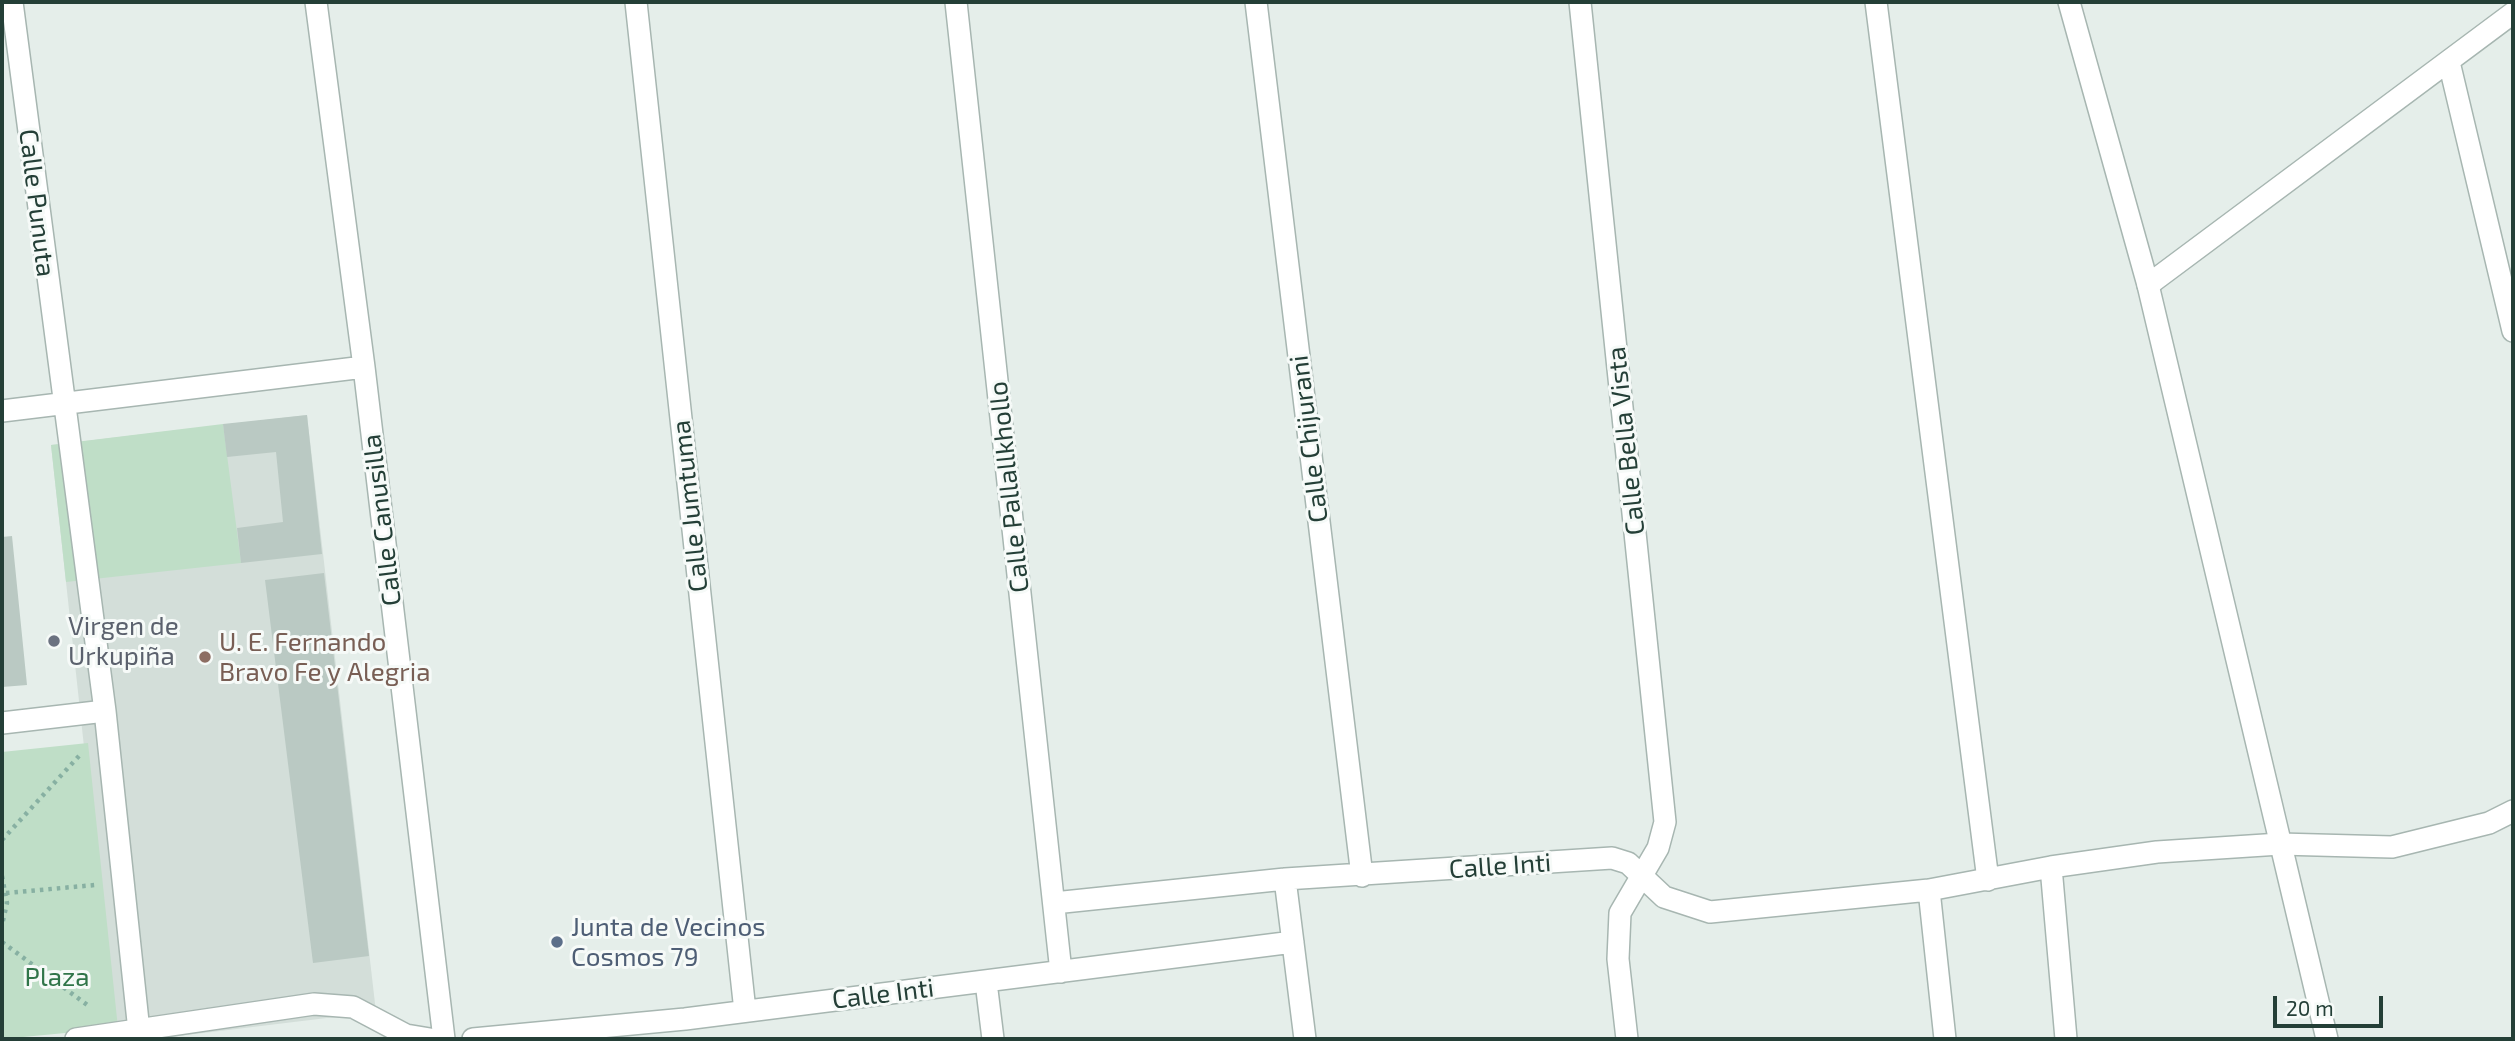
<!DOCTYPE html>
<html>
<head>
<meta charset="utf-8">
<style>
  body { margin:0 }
  #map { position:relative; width:2515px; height:1041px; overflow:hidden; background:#e5eeea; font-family:"Exo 2",sans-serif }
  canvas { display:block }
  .frame { position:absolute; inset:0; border:4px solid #243f37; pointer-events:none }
  .scale { position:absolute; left:2273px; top:996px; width:110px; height:32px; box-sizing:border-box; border:4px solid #243f37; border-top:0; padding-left:9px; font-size:21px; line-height:24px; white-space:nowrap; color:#243f37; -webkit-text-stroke:5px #f6faf8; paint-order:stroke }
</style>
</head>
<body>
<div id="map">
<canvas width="2515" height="1041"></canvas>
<div class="frame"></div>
<div class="scale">20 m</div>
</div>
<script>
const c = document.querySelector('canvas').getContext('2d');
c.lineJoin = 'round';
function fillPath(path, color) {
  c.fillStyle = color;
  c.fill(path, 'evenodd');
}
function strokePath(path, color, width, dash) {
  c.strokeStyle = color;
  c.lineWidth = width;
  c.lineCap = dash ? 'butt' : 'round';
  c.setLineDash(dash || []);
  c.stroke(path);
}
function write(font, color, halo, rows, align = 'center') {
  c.font = font + ' "Exo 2",sans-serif';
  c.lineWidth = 6;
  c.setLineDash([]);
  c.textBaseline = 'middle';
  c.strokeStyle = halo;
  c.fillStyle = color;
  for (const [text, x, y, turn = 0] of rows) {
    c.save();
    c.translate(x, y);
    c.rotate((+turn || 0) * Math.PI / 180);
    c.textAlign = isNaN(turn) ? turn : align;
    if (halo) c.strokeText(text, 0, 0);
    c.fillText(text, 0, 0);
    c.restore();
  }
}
fillPath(new Path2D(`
  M307,415L376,1012L154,1039H116L51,445Z`), '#d3ded9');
fillPath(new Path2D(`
  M223,424L241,563L66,582L51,445Z
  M88,743L118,1028L2,1039V752Z`), '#bfdec7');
fillPath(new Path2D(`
  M307,415L322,554L241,563L237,528L283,522L276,452L227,457L223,424Z
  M12,536L27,685L2,687V537Z
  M324,573L369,956L313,963L265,580Z`), '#bac9c3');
const minor = new Path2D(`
  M12,2L105,711L139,1031
  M316,2L364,367L444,1039
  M636,2L745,1011
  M956,2L1061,972
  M1256,2L1362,876
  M1580,2L1665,822L1658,848L1620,913L1618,959L1627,1039
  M1876,2L1988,880
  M2449,62L2513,331
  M2148,285L2513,13
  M2,411L364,367
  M2,723L105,711
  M2051,867L2066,1039
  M1285,879L1305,1039
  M1929,890L1945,1039
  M1054,903L1285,879L1612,858L1628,863L1664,897L1710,912L1929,890L2051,867L2157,852L2280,844L2392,847L2489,823L2513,811
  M986,982L993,1039
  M76,1039L314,1004L353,1007L406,1035L430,1039
  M473,1039L685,1019L1293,942`);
const tertiary = new Path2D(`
  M2069,2L2148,285L2327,1039`);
strokePath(minor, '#a7b6b1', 24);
strokePath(tertiary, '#a7b6b1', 24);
strokePath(new Path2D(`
  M2,840L79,756
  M2,876L7,903L2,925
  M6,893L95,885
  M2,942L90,1007`), '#87b0a2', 4.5, [3.5, 5]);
strokePath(minor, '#fff', 21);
strokePath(tertiary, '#fff', 21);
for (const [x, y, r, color] of [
  [54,641,7,"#6b7280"],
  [205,657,7,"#8d6e63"],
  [557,942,7,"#5c6f8a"]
]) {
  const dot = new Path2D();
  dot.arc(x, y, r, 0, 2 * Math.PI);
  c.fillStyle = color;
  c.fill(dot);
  strokePath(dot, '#f6faf8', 2.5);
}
write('26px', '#243f37', '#f6faf8', [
  ["Calle Punuta",37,203,83],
  ["Calle Chijurani",1309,439,-97],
  ["Calle Bella Vista",1626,441,-96],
  ["Calle Pallallkhollo",1009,487,-96],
  ["Calle Jumtuma",690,506,-96],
  ["Calle Canusilla",382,520,-97],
  ["Calle Inti",1500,866,-4],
  ["Calle Inti",883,994,-7]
]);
write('26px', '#5b616d', '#f6faf8', [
  ["Virgen de",68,626],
  ["Urkupiña",68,656]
], 'left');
write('26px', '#785e54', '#f6faf8', [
  ["U. E. Fernando",219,642],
  ["Bravo Fe y Alegria",219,672]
], 'left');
write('26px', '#4e5e75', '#f6faf8', [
  ["Junta de Vecinos",571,927],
  ["Cosmos 79",571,957]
], 'left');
write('26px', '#307549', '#f6faf8', [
  ["Plaza",57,977]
]);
</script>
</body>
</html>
